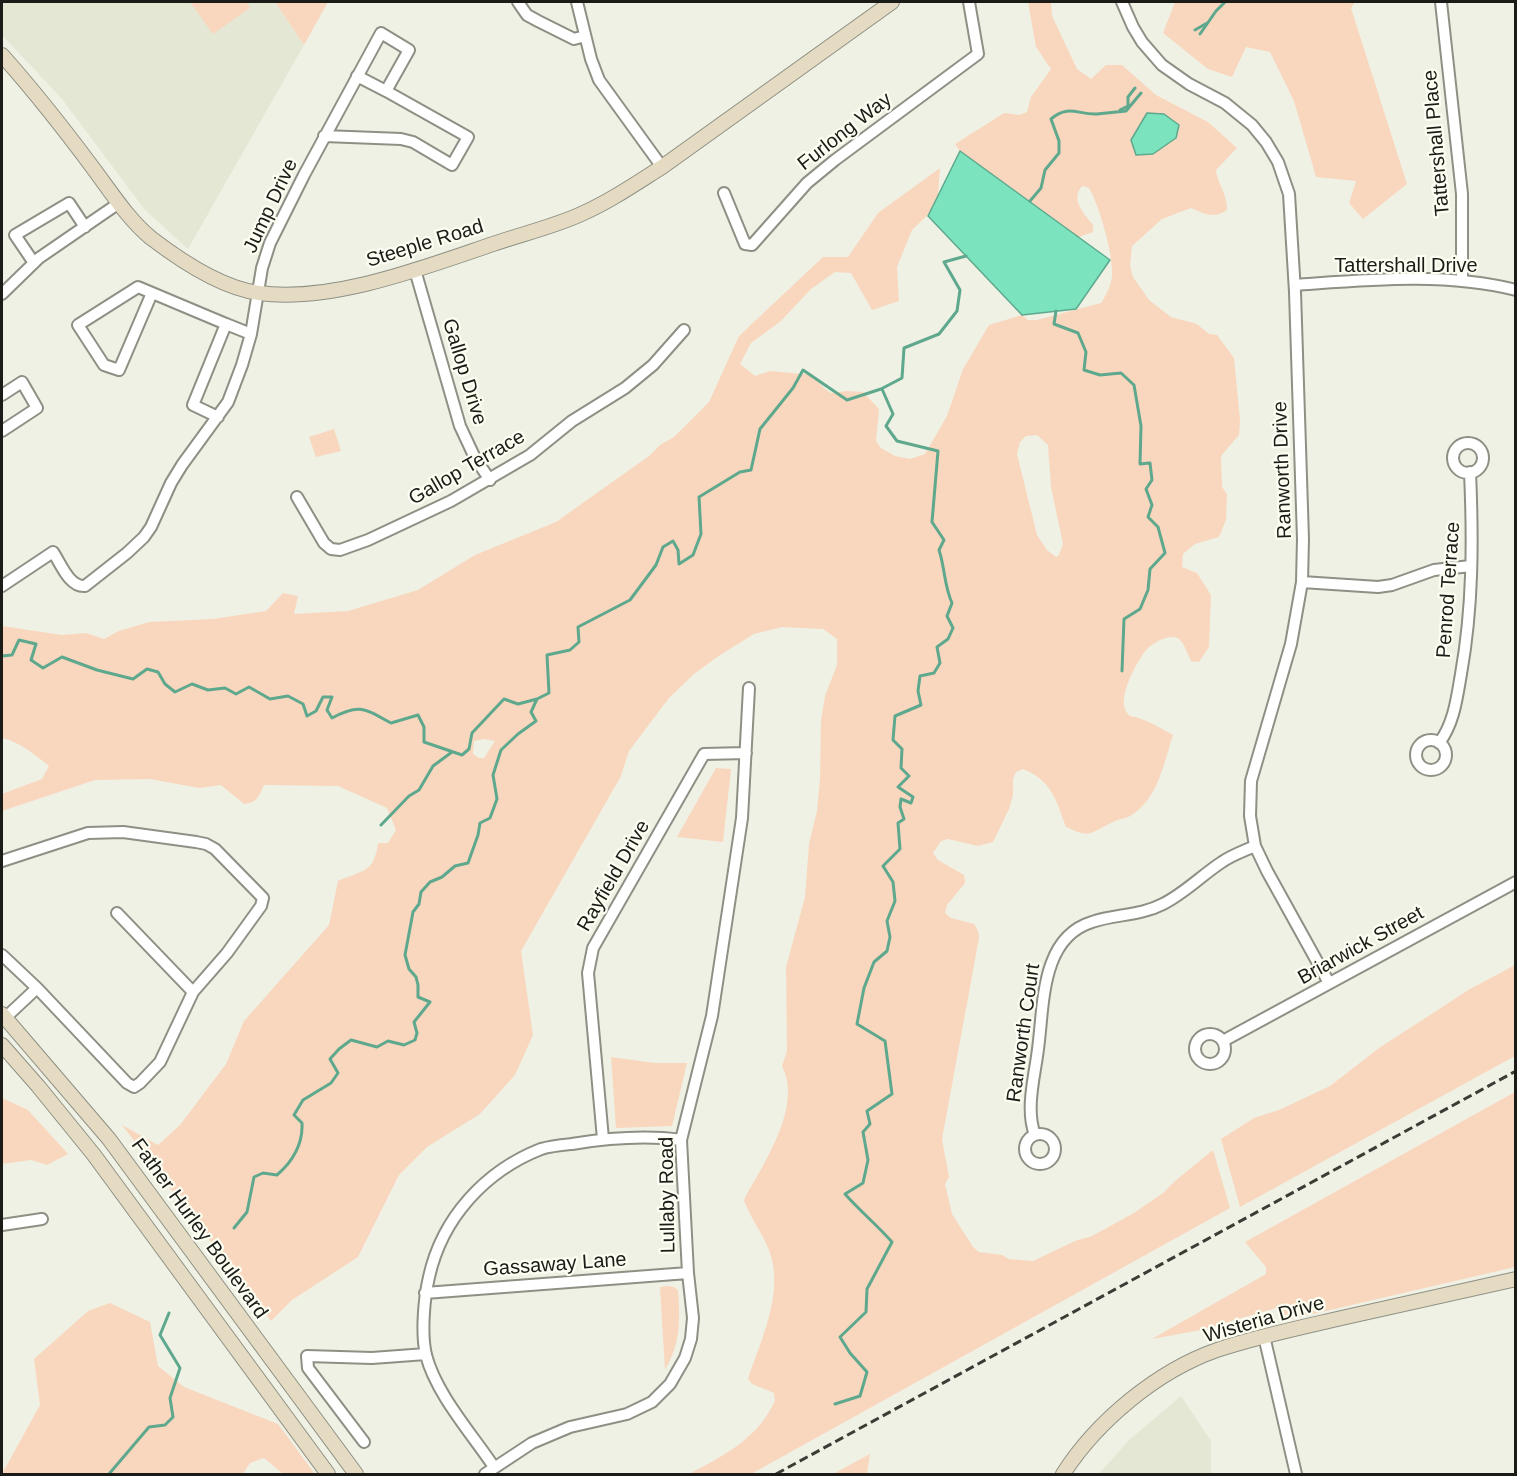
<!DOCTYPE html>
<html>
<head>
<meta charset="utf-8">
<style>
  body { margin:0 }
  #map { position:relative; width:1517px; height:1476px; overflow:hidden; background:#eff1e4; font-family:Helvetica,sans-serif }
  canvas { display:block }
  .frame { position:absolute; inset:0; border:3px solid #1b1b17; pointer-events:none }
</style>
</head>
<body>
<div id="map">
<canvas width="1517" height="1476"></canvas>
<div class="frame"></div>
</div>
<script>
const c = document.querySelector('canvas').getContext('2d');
c.lineJoin = 'round';
function fillPath(path, color) {
  c.fillStyle = color;
  c.fill(path, 'evenodd');
}
function strokePath(path, color, width, dash) {
  c.strokeStyle = color;
  c.lineWidth = width;
  c.lineCap = dash ? 'butt' : 'round';
  c.setLineDash(dash || []);
  c.stroke(path);
}
function write(font, color, halo, rows, align = 'center') {
  c.font = font + ' Helvetica,sans-serif';
  c.lineWidth = 4.5;
  c.setLineDash([]);
  c.textBaseline = 'middle';
  c.strokeStyle = halo;
  c.fillStyle = color;
  for (const [text, x, y, turn = 0] of rows) {
    c.save();
    c.translate(x, y);
    c.rotate((+turn || 0) * Math.PI / 180);
    c.textAlign = isNaN(turn) ? turn : align;
    if (halo) c.strokeText(text, 0, 0);
    c.fillText(text, 0, 0);
    c.restore();
  }
}
fillPath(new Path2D(`
  M2,2H275L304,45L188,249L145,210L62,99L2,35Z
  M1181,1396L1211,1441V1474H1099L1129,1440Z`), '#e4e7d3');
fillPath(new Path2D(`
  M190,2H246L250,8L213,34Z
  M275,2H328L304,45Z
  M1028,2H1051L1052,16L1077,69L1091,79L1106,65H1122L1156,95L1208,122L1237,148L1216,170C1218,186 1227,192 1227,210C1214,219 1204,214 1191,208L1162,219L1132,246L1130,266L1133,277L1149,300L1171,317L1197,324L1209,334L1217,335L1234,358L1240,420L1239,435L1221,456L1222,487L1227,494L1226,520L1219,537L1195,544L1183,554L1182,567L1197,573L1211,595L1209,647L1199,662L1191,661C1188,655 1185,645 1180,640C1172,632 1154,642 1147,649C1137,661 1116,699 1127,713C1131,718 1134,716 1139,718C1151,722 1162,729 1173,735C1164,762 1158,800 1130,816C1125,819 1118,819 1113,822C1089,833 1092,839 1066,827C1056,800 1052,781 1023,769L1016,772L1013,779V795L1009,809L993,842L978,846L948,839L941,841L933,853L938,860L964,875L965,883L947,905L945,913L951,918L974,924L978,931L979,938L942,1139L949,1177L945,1184L952,1214L973,1247L979,1252L1002,1255L1009,1259L1033,1261L1075,1241L1092,1236L1134,1213L1163,1193L1175,1181L1213,1150L1230,1208L751,1474H689C725,1455 757,1439 775,1401L774,1393L752,1384L748,1379C761,1339 785,1292 769,1250C762,1232 750,1218 744,1200C763,1164 803,1107 782,1066L787,1051L786,967L805,897L809,844L817,811L820,778L821,720L825,696L837,665V639L823,629L782,627L754,634L720,655L694,674L669,698L629,751L621,776L521,951L533,1035L515,1075L480,1114L427,1147L399,1175L358,1257L292,1300L271,1321L122,1125L158,1145L180,1125L226,1064L244,1021L329,925L338,881C363,870 374,873 378,843H388L396,830L387,808L338,786L264,785C259,796 257,803 244,804L221,785L199,788L150,779L95,780L2,811V794L42,779L49,766C34,754 20,742 2,738V626L62,635L86,633L104,639L119,631L149,622L213,619L266,611L283,593L298,596L294,614L348,611L418,590L475,555L556,522L649,456L660,445L674,437L709,402L739,336L823,257H848L878,213L940,168L937,206L912,230L897,267L899,301L872,310L851,273L835,272L811,289L781,321L751,343L740,364L755,376L770,371L803,374L811,373C820,381 818,385 831,393L847,391L863,392L879,409L876,441L881,448L895,456L910,459L925,454L947,416L963,369L989,325L1022,315L1028,320H1037L1101,303C1107,293 1113,283 1112,271C1112,251 1099,205 1089,188L1082,186C1070,200 1084,213 1093,225V232L1079,237L1072,235L980,166L965,159L955,144L1004,113L1019,115L1027,112L1031,97L1051,69L1036,47ZM1037,435L1048,445L1051,487L1063,544L1059,555L1056,557L1047,550L1037,535L1017,454L1020,442L1026,436ZM484,739L495,741L484,758H479L473,754L474,741Z
  M1175,2H1355L1351,8L1407,184L1363,219L1349,203L1356,181L1316,177L1294,101L1270,52L1246,47L1232,77L1208,69L1163,33Z
  M334,429L341,451L316,457L309,437Z
  M716,768L731,769L723,842L677,837Z
  M1515,965V1056L1240,1207L1221,1139L1254,1118L1279,1110L1330,1086L1379,1048L1470,989Z
  M611,1057L655,1063H687L672,1126L616,1128Z
  M1515,1092V1267L1283,1321L1276,1308L1201,1330L1152,1339L1266,1274V1267L1245,1242Z
  M2,1098L28,1110L68,1154L47,1165L31,1160L2,1164Z
  M667,1286L674,1287L678,1290C680,1320 681,1342 665,1370L660,1287Z
  M110,1303L150,1322L158,1366L184,1387L278,1424L315,1474H283L264,1458L250,1463L243,1474H2L40,1405L34,1359L88,1311Z
  M870,1454L867,1474H833Z`), '#f9d7be');
const water = new Path2D(`
  M1147,113L1164,114L1179,125L1176,138L1153,154L1136,155L1131,140Z
  M960,151L1110,260L1076,309L1022,315L928,216Z`);
fillPath(water, '#7be4bf');
strokePath(water, '#5ea88d', 1.5);
strokePath(new Path2D(`
  M1195,30L1207,23
  M1200,34L1216,11L1225,2
  M1120,110L1128,106V97L1135,88
  M1030,201L1041,188L1045,170L1059,153V141L1051,119C1069,104 1078,115 1097,114C1106,113 1117,112 1126,111L1141,93
  M1056,311L1054,324L1078,333L1086,352L1084,370L1100,375L1121,373L1134,385L1141,426L1140,464L1150,463L1152,480L1146,489L1152,505L1148,517L1158,527L1165,553L1150,569L1148,590L1140,609L1124,619L1122,671
  M2,656L12,655L19,640L36,644L31,660L43,668L62,657L97,670L133,679L147,669L158,672L165,684L175,692L192,684L208,690L225,688L236,694L249,687L270,699L288,696L303,704L307,716L316,711L323,697H332L327,710L332,718C360,703 365,709 391,723L418,715L424,727V742L462,755L469,749L472,733L504,699L518,704L537,699
  M381,825L409,796L419,790L433,766L452,752
  M234,1228L247,1212L254,1177L263,1173L277,1175C293,1161 303,1143 302,1123L294,1115L303,1100L331,1083L338,1073L330,1059L339,1049L351,1040L377,1047L388,1041L404,1045L415,1040L417,1033L414,1022L430,1002L418,997V985L416,977L409,969L405,955L413,912L419,904L421,892L430,882L442,877L455,866L468,863L478,835L480,823L490,818L497,799L493,775L501,750L518,734L536,721L531,712L537,699L549,693L547,655L570,650L579,642L578,627L630,600L656,565L663,547L673,541L678,550L679,564L693,555L701,534L699,497L740,472L751,470L760,429L793,388L803,370L847,400L881,389L902,378L904,348L939,334L957,311L960,290L944,262L966,256
  M835,1404L860,1396L867,1372L850,1353L840,1337L866,1312L867,1289L892,1242C877,1225 860,1211 845,1194L863,1183L868,1160L863,1132L870,1124L867,1111L892,1094L885,1041L857,1024L864,988L874,962L887,951L890,937L887,921L895,901L893,882L883,866L900,849L898,823L904,819L900,807L901,799L911,803L913,797L898,787L909,776L901,768L902,749L893,740L895,716L921,705L918,691L920,676L934,673L940,663L937,647L948,639L953,628L947,616L952,603C944,585 945,568 939,550L944,540L932,522L938,451L897,441L886,426L893,414L882,389
  M109,1474L149,1427L165,1425L173,1417L170,1398L180,1368L160,1335L169,1313`), '#5ea88d', 3);
const street = new Path2D(`
  M518,2L527,15L538,21L574,39L585,36
  M577,2L591,59L599,80L662,167
  M1122,2L1133,27L1142,42L1162,65L1189,84L1225,103L1252,125L1266,142L1278,162L1289,194L1295,292L1303,539L1302,582L1291,644L1251,781L1250,816L1255,846L1267,871L1329,983
  M1441,2L1462,194V281
  M357,76L386,91
  M724,193L745,244L752,245L807,183L835,160L978,54L969,2
  M34,263L15,235L69,203L85,227
  M415,270L460,426L475,458L490,480
  M1295,285C1367,280 1444,272 1516,290
  M152,293L119,370L104,365L78,325L138,287L226,324
  M2,294L39,258L119,203
  M2,395L22,382L37,408L2,431
  M218,417L193,405L226,324L251,334
  M1453 458a15 15 0 1 1 30 0a15 15 0 1 1-30 0Z
  M297,497L324,543L331,549L340,550L368,540L451,501L530,455L572,421L625,388L653,365L684,330
  M1302,582L1378,587L1392,585L1434,570L1471,566
  M2,586L53,552C61,564 69,587 85,586L127,553L144,537L151,527L171,483L182,465L228,402L242,365L251,334L262,268L270,243L304,175L381,33L409,50L386,91L468,137L452,165L413,142L401,139L324,136
  M1416 755a15 15 0 1 1 30 0a15 15 0 1 1-30 0Z
  M1439,743C1454,724 1457,697 1461,674C1473,607 1473,540 1470,472
  M2,861L88,833L123,832L196,842L206,844L215,849L263,898L261,906L227,953L193,992L160,1062L140,1083L134,1087L127,1083L37,988L2,955
  M117,913L193,992
  M5,1018L37,988
  M1195 1049a15 15 0 1 1 30 0a15 15 0 1 1-30 0Z
  M1223,1041L1516,882
  M1025 1149a15 15 0 1 1 30 0a15 15 0 1 1-30 0Z
  M1035,1135C1025,1109 1035,1075 1038,1049C1044,1006 1040,938 1092,922C1115,914 1140,916 1163,904C1185,893 1202,875 1222,862C1232,855 1244,851 1255,846
  M603,1139L588,973L593,948L704,754L746,753
  M2,1225L42,1219
  M425,1293L688,1273
  M1264,1336L1296,1474
  M364,1442L308,1368L307,1356L372,1358L426,1354
  M494,1467C472,1434 436,1394 426,1355C421,1334 424,1298 429,1277C442,1218 485,1171 541,1149C551,1146 562,1145 572,1144C609,1138 645,1135 681,1140
  M485,1474L532,1443L570,1427L627,1414L652,1402L670,1384L685,1358L691,1339L693,1318L688,1273L681,1140L712,1016L742,818L749,688`);
const secondary = new Path2D(`
  M2,55C34,91 64,129 93,168C111,192 128,219 151,238C181,261 221,288 259,293C332,303 425,267 493,244C522,234 552,227 579,215C609,202 635,184 662,167L892,2
  M2,1014L109,1139L356,1474
  M2,1045L38,1086L94,1155L328,1474
  M1063,1474C1097,1421 1157,1371 1217,1350C1259,1336 1303,1327 1346,1317C1402,1305 1459,1292 1516,1279`);
strokePath(street, '#8e9085', 14);
strokePath(secondary, '#8e9085', 16);
strokePath(street, '#fff', 10);
strokePath(secondary, '#e5dbc2', 14);
strokePath(new Path2D(`
  M776,1474L1516,1071`), '#3c3c37', 3, [9, 4.5]);
write('20px', '#1b1b17', '#fcfef2', [
  ["Furlong Way",845,132,-38],
  ["Tattershall Place",1437,143,-95],
  ["Jump Drive",271,206,-65],
  ["Steeple Road",425,244,-17],
  ["Tattershall Drive",1406,266],
  ["Gallop Drive",464,372,73],
  ["Gallop Terrace",467,468,-30],
  ["Ranworth Drive",1283,470,-92],
  ["Penrod Terrace",1449,590,-86],
  ["Rayfield Drive",614,876,-60],
  ["Briarwick Street",1361,946,-29],
  ["Ranworth Court",1024,1033,-82],
  ["Lullaby Road",668,1195,-91],
  ["Father Hurley Boulevard",199,1229,54],
  ["Gassaway Lane",555,1265,-4],
  ["Wisteria Drive",1264,1320,-16]
]);
</script>
</body>
</html>
